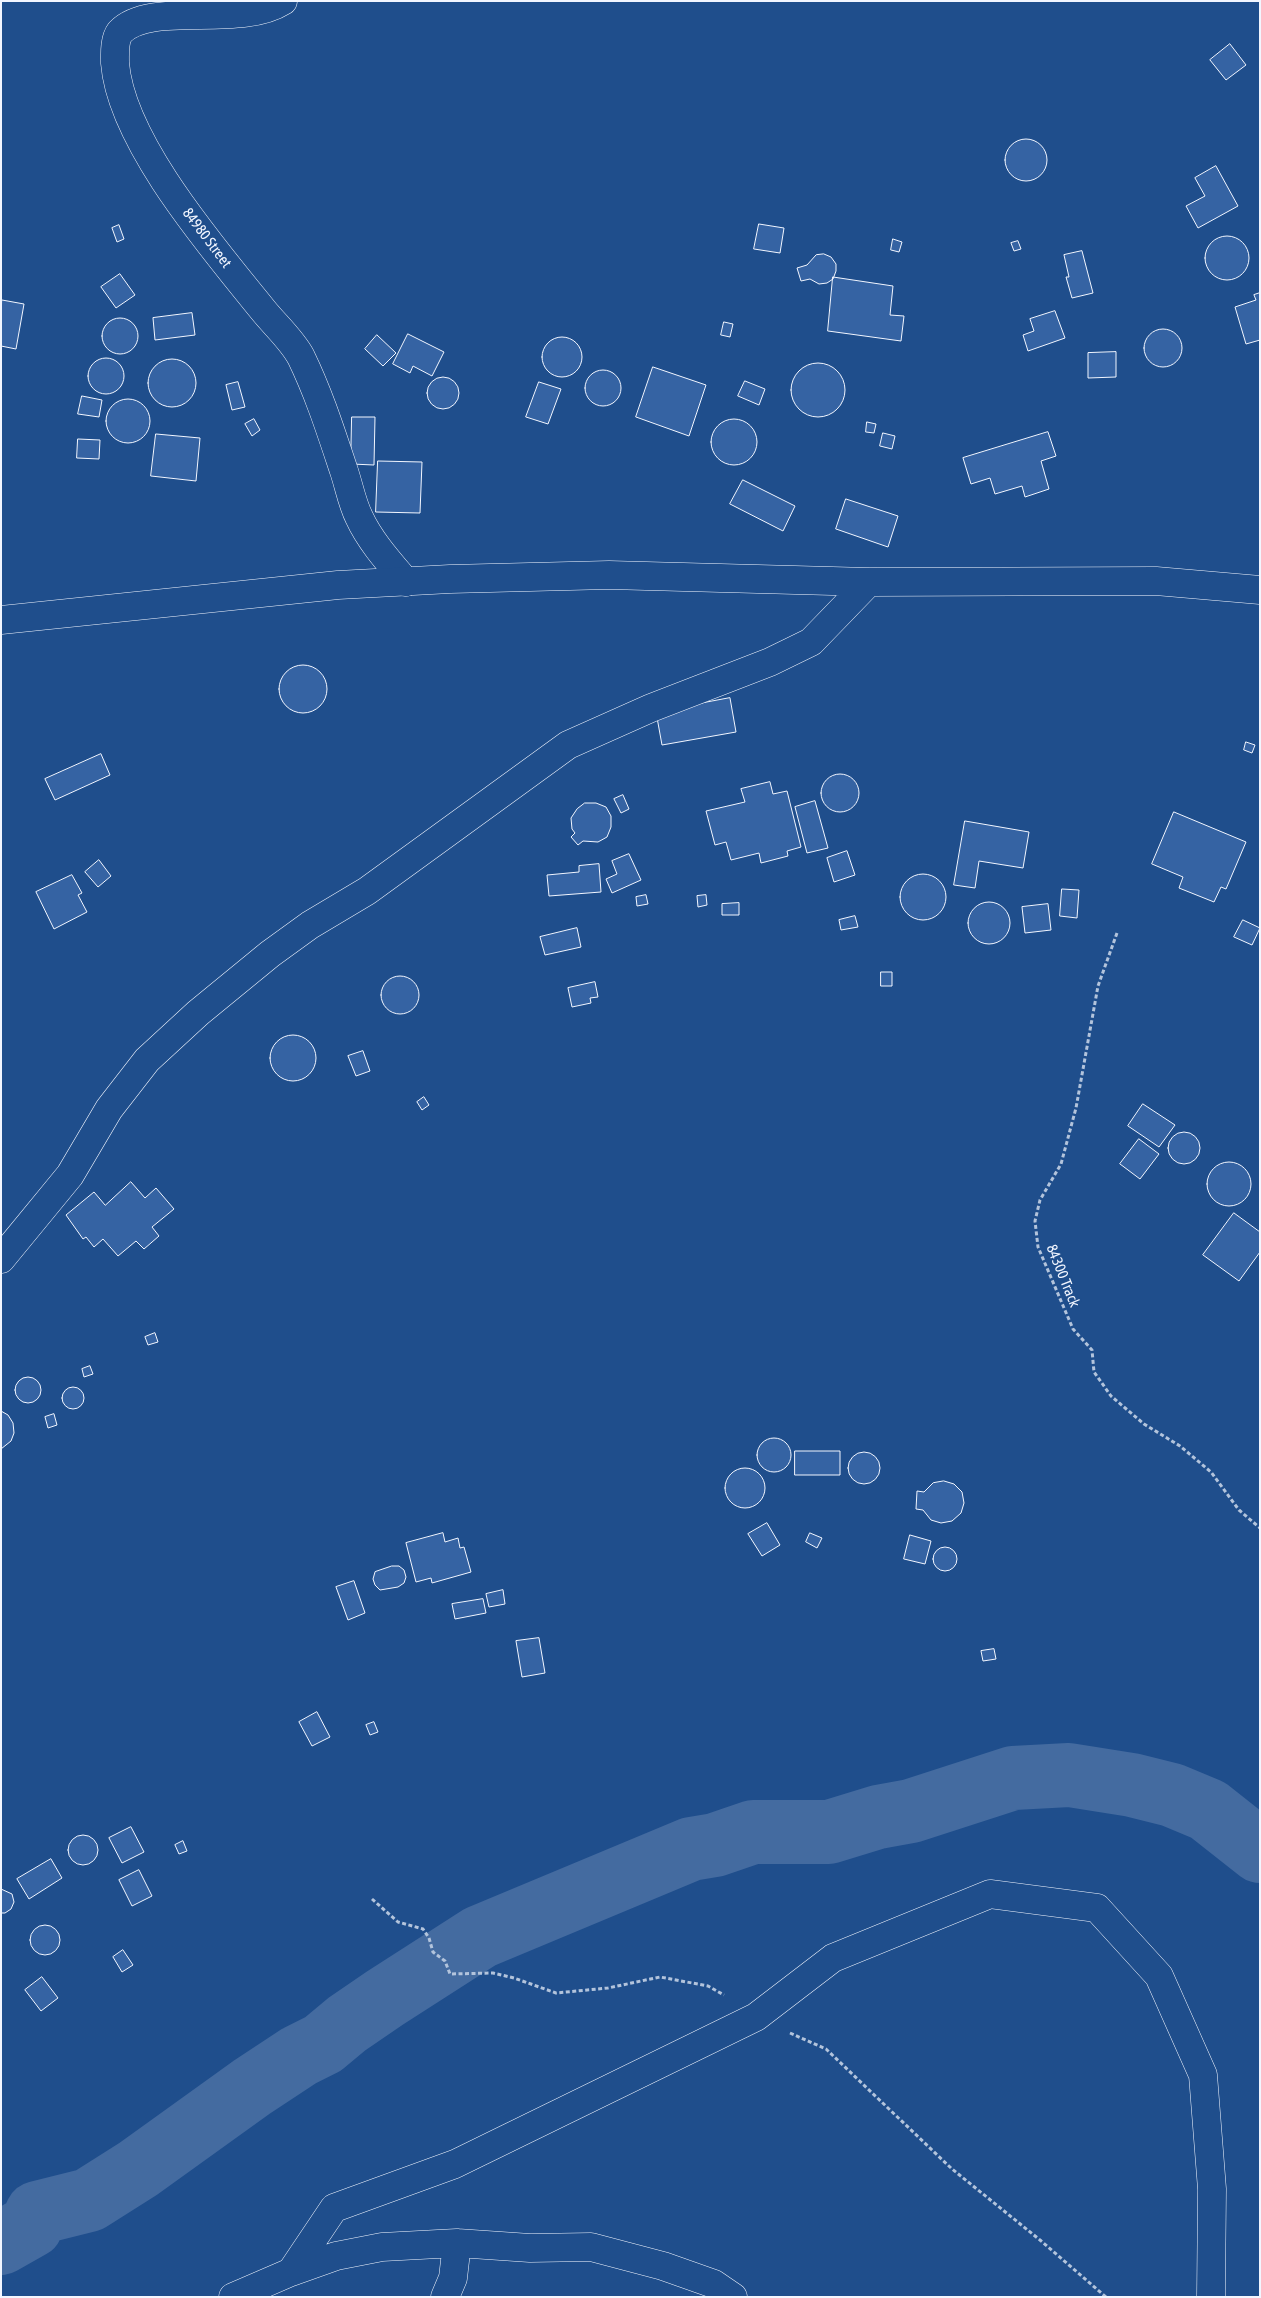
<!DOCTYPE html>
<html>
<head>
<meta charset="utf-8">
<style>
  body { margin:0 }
  #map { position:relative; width:1261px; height:2298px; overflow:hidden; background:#1f4e8c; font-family:"Asap Condensed",sans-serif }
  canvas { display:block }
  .frame { position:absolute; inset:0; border:2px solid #f2f6ff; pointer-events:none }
</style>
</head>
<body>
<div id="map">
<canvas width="1261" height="2298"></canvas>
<div class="frame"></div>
</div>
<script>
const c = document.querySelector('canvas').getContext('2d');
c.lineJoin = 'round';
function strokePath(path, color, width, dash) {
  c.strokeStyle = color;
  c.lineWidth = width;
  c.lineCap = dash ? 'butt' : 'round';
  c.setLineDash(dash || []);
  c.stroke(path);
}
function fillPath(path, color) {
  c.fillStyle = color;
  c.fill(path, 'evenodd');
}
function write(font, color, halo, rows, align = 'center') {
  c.font = font + ' "Asap Condensed",sans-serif';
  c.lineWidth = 4;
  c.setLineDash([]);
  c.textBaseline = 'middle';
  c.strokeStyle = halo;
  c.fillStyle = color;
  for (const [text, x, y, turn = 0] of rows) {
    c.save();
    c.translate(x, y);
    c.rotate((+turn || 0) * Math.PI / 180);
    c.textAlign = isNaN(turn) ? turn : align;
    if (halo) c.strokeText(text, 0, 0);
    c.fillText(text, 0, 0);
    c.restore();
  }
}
strokePath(new Path2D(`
  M1,2243L31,2226L37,2213L89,2200L138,2169L252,2087L299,2056L323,2044L347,2024L385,1998L480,1937L691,1849L715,1845L753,1832H829L878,1817L911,1811L1013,1778L1069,1775L1132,1785L1172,1795L1208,1810L1260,1851`), '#446ba0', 64);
const building = new Path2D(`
  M1230,44L1246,65L1226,80L1210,60Z
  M1005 160a21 21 0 1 1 42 0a21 21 0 1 1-42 0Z
  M1216,166L1238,206L1198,228L1186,206L1205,196L1195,178Z
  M759,224L784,228L780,253L754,249Z
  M119,225L124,239L117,242L112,228Z
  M1205 258a22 22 0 1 1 44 0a22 22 0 1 1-44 0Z
  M893,239L902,242L899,252L891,250Z
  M1018,241L1021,249L1014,251L1011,243Z
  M1082,251L1093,293L1072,298L1066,277H1069L1064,255Z
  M824,254L831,257L836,264V271L833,279L827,283L819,284L810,279L801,281L797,268L807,265L816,255Z
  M120,274L135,295L116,308L101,287Z
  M833,277L893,286L890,315L904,316L901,341L828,331Z
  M1260,293V340L1246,344L1235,307L1256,300L1254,295Z
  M2,300L24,304L16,349L1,346Z
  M1055,311L1065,338L1028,351L1023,335L1034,331L1030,319Z
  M192,313L195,335L155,340L153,318Z
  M102 336a18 18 0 1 1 36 0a18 18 0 1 1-36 0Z
  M724,322L733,324L730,337L721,335Z
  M1144 348a19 19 0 1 1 38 0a19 19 0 1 1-38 0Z
  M408,334L444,352L432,376L413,366L410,373L393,364Z
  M377,335L396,353L383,366L365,349Z
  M542 357a20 20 0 1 1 40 0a20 20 0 1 1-40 0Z
  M1116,352V377L1088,378V353Z
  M88 376a18 18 0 1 1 36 0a18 18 0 1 1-36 0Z
  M148 383a24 24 0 1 1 48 0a24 24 0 1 1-48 0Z
  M791 390a27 27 0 1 1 54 0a27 27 0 1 1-54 0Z
  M653,367L706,385L689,436L636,417Z
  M585 388a18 18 0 1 1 36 0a18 18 0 1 1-36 0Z
  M427 393a16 16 0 1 1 32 0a16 16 0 1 1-32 0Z
  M745,381L765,389L759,405L738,396Z
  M238,382L245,407L232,410L226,385Z
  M539,382L561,389L548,424L526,417Z
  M82,396L102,400L99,417L78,414Z
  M106 421a22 22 0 1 1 44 0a22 22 0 1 1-44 0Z
  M352,417H375L374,465L351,464Z
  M254,419L260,430L252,436L245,424Z
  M711 442a23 23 0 1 1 46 0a23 23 0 1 1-46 0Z
  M867,422L876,424L874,433L866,432Z
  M1048,432L1056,456L1041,461L1049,489L1025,497L1022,486L995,494L990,478L971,484L963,458Z
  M883,433L895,436L892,449L880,446Z
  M156,434L200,438L196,481L151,476Z
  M78,439L100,440L99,459L77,458Z
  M378,461L422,462L420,513L376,512Z
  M743,480L795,506L783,531L730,504Z
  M846,499L898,516L888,547L836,529Z
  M279 689a24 24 0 1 1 48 0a24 24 0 1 1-48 0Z
  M730,698L736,732L662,745L656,712Z
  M1246,742L1255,745L1252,753L1244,750Z
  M101,754L110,775L55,800L45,779Z
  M821 793a19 19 0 1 1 38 0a19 19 0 1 1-38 0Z
  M770,782L773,794L787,791L801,847L787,851L788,856L761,863L759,853L731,860L726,842L715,845L706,811L745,802L741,789Z
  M623,795L629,809L621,813L614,799Z
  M815,801L828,848L807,853L795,807Z
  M585,803H596L606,807L611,816V827L607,837L598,842L583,841L578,845L571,837L575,833L572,829L571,818L577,809Z
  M1174,812L1246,842L1226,889L1221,887L1214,902L1179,888L1183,877L1152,864Z
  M965,821L1029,832L1023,868L979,861L975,888L954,885Z
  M847,851L855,875L834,882L827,858Z
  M629,854L641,880L612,893L606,879L617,874L612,861Z
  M99,860L111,876L98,887L85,872Z
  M599,864L601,892L549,896L547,875L579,872V866Z
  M900 897a23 23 0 1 1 46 0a23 23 0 1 1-46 0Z
  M72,875L82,893L78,895L87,912L54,929L36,892Z
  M1062,889L1079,890L1077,918L1060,916Z
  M646,895L648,904L637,906L636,897Z
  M706,895L707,905L698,907L697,896Z
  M968 923a21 21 0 1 1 42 0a21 21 0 1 1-42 0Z
  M739,903V915H722V904Z
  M1048,904L1051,930L1025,933L1022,907Z
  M855,916L858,927L841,930L839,920Z
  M1243,920L1260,928L1252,945L1234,937Z
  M577,928L581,947L545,955L540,937Z
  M881,972H892V986H881Z
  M381 995a19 19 0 1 1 38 0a19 19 0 1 1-38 0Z
  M595,982L598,997L590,998L591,1003L572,1007L568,988Z
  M270 1058a23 23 0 1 1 46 0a23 23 0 1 1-46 0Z
  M363,1051L370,1071L356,1076L348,1056Z
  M424,1097L429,1105L422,1110L417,1102Z
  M1143,1104L1175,1125L1159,1147L1128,1126Z
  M1168 1148a16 16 0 1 1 32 0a16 16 0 1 1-32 0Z
  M1139,1139L1159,1154L1140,1179L1120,1164Z
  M1207 1184a22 22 0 1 1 44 0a22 22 0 1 1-44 0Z
  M131,1182L145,1198L156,1188L174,1209L152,1227L159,1236L144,1249L136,1241L118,1256L103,1239L94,1247L86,1237L83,1239L66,1215L94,1192L105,1205Z
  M1234,1213L1260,1232V1252L1239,1281L1203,1255Z
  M155,1333L158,1342L148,1345L145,1337Z
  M90,1366L93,1374L84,1377L82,1369Z
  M15 1390a13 13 0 1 1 26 0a13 13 0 1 1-26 0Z
  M62 1398a11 11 0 1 1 22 0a11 11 0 1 1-22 0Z
  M1,1411L8,1415L13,1423L14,1433L11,1441L1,1449Z
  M54,1414L57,1425L48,1428L45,1417Z
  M757 1455a17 17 0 1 1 34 0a17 17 0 1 1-34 0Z
  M795,1451H840V1475H795Z
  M848 1468a16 16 0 1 1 32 0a16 16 0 1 1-32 0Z
  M725 1488a20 20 0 1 1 40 0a20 20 0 1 1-40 0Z
  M944,1481L954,1484L962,1492L964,1503L961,1513L952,1521L941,1523L931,1520L923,1510L916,1509L917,1491L924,1492L933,1483Z
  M767,1523L780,1545L762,1556L748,1534Z
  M443,1533L445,1542L458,1538L460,1548L464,1547L471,1572L432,1583L431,1578L416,1582L406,1543Z
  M810,1533L822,1538L817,1548L806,1542Z
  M910,1535L931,1541L925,1564L904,1559Z
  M933 1559a12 12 0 1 1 24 0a12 12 0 1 1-24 0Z
  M392,1566H399L404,1570L406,1577L404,1583L398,1587L380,1590L375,1585L373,1579L375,1572Z
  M354,1581L365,1613L348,1620L336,1587Z
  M503,1590L505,1604L489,1607L486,1594Z
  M483,1599L486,1613L455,1619L452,1604Z
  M539,1638L545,1673L522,1677L516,1641Z
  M994,1649L996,1659L983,1661L981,1651Z
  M317,1712L330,1737L312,1746L299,1722Z
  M374,1722L378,1732L370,1735L366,1725Z
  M131,1827L144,1852L122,1863L109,1838Z
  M68 1850a15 15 0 1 1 30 0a15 15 0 1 1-30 0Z
  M183,1841L187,1851L179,1854L175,1845Z
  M51,1859L62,1878L29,1899L17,1879Z
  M139,1870L152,1896L132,1906L119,1880Z
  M1,1889L12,1894L14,1902L11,1909L5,1913H1Z
  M30 1940a15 15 0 1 1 30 0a15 15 0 1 1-30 0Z
  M123,1950L133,1965L122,1972L113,1957Z
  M42,1977L58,1998L41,2011L25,1990Z`);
fillPath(building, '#3563a3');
strokePath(building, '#f2f6ff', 1);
const minor = new Path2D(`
  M283,1C239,29 151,0 120,32C114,40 115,54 115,63C121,142 214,249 263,310C275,325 292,340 301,357C319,394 331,432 344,471C349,486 352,503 359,517C370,541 389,562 406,582
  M291,2272L334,2208L455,2164L756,2017L833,1958L990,1894L1097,1908L1159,1976L1203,2075L1212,2189L1211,2297
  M233,2297L291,2272L336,2256L382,2247L457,2243L530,2248L591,2247L663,2266L714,2284L733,2297
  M445,2297L453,2278L457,2243`);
const tertiary = new Path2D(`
  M1,620L338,585L450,579L609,575L869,582L1156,581L1260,590
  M1,1259L70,1175L109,1109L147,1060L198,1013L270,954L310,925L367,891L568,745L651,708L770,662L811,642L869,582`);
strokePath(minor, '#f2f6ff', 29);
strokePath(tertiary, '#f2f6ff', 29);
strokePath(new Path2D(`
  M1117,933L1098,986L1076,1108L1061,1164L1040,1200L1035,1221L1038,1247L1073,1329L1092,1350L1094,1372L1111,1396L1144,1424L1180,1446L1211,1472L1239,1510L1260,1528
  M372,1899L398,1922L423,1929L429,1938L433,1952L445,1961L450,1974L493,1973L514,1978L556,1993L608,1988L660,1977L708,1986L724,1995
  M790,2033L826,2049L952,2169L1040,2240L1106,2297`), '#b3c4dc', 3, [4, 2.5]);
strokePath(minor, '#1f4e8c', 28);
strokePath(tertiary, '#1f4e8c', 28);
write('15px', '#f2f6ff', '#1f4e8c', [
  ["84980 Street",207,238,53],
  ["84300 Track",1063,1276,68]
]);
</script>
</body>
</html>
